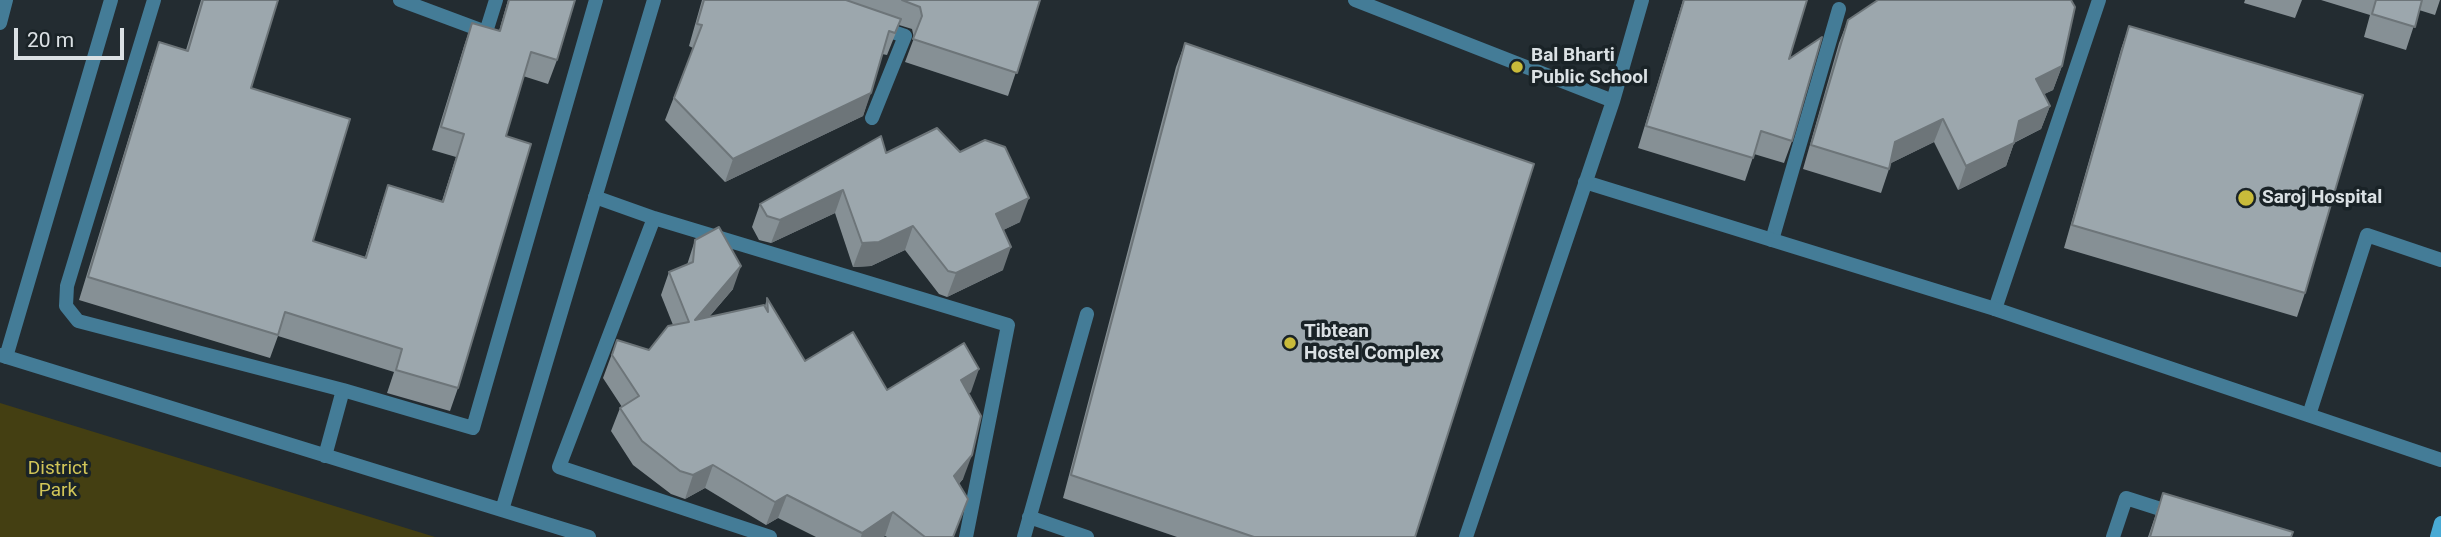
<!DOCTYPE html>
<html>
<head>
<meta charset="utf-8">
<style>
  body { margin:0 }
  #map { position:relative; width:2441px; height:537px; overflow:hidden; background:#232c31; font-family:Roboto,sans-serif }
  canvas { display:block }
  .scale { position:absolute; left:14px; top:28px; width:110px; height:32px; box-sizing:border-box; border:4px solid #dbe1e4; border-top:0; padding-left:9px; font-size:21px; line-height:24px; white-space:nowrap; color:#dbe1e4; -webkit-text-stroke:5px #1a2327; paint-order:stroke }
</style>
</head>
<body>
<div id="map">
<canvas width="2441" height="537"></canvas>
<div class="scale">20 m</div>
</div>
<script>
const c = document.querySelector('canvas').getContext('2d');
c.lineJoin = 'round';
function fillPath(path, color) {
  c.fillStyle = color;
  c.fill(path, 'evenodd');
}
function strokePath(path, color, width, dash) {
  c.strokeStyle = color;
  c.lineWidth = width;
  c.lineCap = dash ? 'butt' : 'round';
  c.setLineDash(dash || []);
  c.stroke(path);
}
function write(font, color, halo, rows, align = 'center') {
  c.font = font + ' Roboto,sans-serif';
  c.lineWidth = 7;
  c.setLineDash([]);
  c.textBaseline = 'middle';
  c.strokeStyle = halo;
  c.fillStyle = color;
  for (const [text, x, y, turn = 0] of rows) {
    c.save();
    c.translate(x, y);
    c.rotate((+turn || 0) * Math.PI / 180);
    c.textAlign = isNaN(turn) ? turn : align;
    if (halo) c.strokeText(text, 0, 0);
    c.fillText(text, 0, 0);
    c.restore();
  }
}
fillPath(new Path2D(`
  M0,403L435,537H0Z`), '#443f12');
strokePath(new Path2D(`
  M595,197L654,218
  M1772,240L1839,9
  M1995,309L2099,0
  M2309,415L2367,235L2441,260
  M770,537L559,467L654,218L1008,325L966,537
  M2113,537L2126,498L2173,513`), '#447c97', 14);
strokePath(new Path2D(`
  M154,0L67,286L66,306L78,321L343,390
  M400,0L486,32L496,0
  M1355,0L1613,101
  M0,23L6,0
  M872,118L905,36L878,27
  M1585,182L1995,309L2441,460
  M0,355L589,537
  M6,357L111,0
  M325,456L343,390L473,428L596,0
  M502,510L654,0
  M1029,517L1087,537
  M1024,537L1087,314
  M1466,537L1613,101L1642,0`), '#447c97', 14);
strokePath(new Path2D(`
  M2437,537L2441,523`), '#49aad4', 14);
fillPath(new Path2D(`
  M201,0H278L251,88L313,241L365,257L380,208L388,185L442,201L456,157L432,150L464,46L472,23L499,31L508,0H575L557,60L548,84L523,76L506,136L458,388L450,411L387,393L394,372L278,336L270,358L79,300L151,65L159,42L186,50Z
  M702,0H1040L1008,96L905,62L914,38L912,29L899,25L887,55L882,54L863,116L725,182L665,120L693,48L689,46Z
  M1683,0H1807L1789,59L1792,141L1784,163L1754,154L1745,181L1638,148Z
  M2245,0H2302L2295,18L2244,3Z
  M2321,0H2440L2435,15L2419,10L2406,50L2364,37L2370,15Z
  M1848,20L2062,66L2053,90L2044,94L2050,106L2041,129L2014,143L2006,166L1958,190L1934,142L1891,163L1881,193L1803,169L1839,43Z
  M2129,26L2305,293L2297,317L2064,248L2121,49Z
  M1185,43L1415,537H1177L1063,498L1176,67Z
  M886,153L1020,222L1003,230V270L947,297L939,294L905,250L871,266L853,267L835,213L771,243L759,240L752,227L760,204Z
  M695,240L733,289L709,317L765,306L767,298L805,361L887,390L971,392L969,393L963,479L959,484L953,537H887L885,536L883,537H816L778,518L766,525L705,488L685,499L671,494L633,465L611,431L620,408L622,407L603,378L617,340L649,350L673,325L661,295L669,272L687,265Z
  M2163,493L2291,537H2148Z`), '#869095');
fillPath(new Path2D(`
  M2062,66L2053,90L2028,102L2036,79Z
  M871,93L863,116L725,182L733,159Z
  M2050,106L2041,129L2011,144L2019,121Z
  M1943,119L1934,142L1887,165L1895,142Z
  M2014,143L2006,166L1958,190L1966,166Z
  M843,190L835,213L771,243L780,220Z
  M1029,198L1020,222L987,238L996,214Z
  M913,226L905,250L871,266L853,267L862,243Z
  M1011,247L1003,270L947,297L956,273Z
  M741,266L733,289L686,344L695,320Z
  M979,369L971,392L953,403L961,380Z
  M972,455L963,479L945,499L954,476Z
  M713,465L705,488L685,499L693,475Z
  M787,495L778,518L766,525L775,502Z
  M893,512L885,536L883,537H861L862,533Z`), '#6d7579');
const building = new Path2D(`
  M203,0H278L251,88L350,119L313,241L366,258L388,185L443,202L464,134L441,127L472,23L500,31L509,0H575L557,60L531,52L506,136L531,144L458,388L396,370L402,349L285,312L278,335L88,277L159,42L188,51Z
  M704,0H846L901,19L895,33L889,31L871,93L733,159L674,98L702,25L697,24Z
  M902,0H1040L1017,73L913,39L922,16L920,7Z
  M1684,0H1807L1789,59L1822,37L1792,141L1761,131L1753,158L1646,126Z
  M1878,0H2071L2075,7L2062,66L2036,79L2050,106L2019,121L2014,143L1966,166L1943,119L1895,142L1889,169L1811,145L1848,20Z
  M2376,0H2422L2415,27L2372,14Z
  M2129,26L2363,95L2305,293L2072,225Z
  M1185,43L1534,164L1415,537H1254L1071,475Z
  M937,128L960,152L985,140L1005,147L1029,198L996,214L1011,247L956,273L948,271L913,226L879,242L862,243L843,190L780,220L767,216L760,204L881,136L886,153Z
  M719,227L741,266L695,320L764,305L768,312L767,298L805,361L853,332L887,390L964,343L979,369L961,380L981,416L972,455L954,476L968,499L953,537H925L893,512L862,533L787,495L775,502L713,465L693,475L680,471L642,441L620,408L639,396L612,355L617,340L649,350L668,326L689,322L669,272L693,262L695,240Z
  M2163,493L2293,532L2291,537H2150Z`);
fillPath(building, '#9ca7ad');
strokePath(building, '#6d7579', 2);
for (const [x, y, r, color] of [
  [1517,67,7,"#c9bb3a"],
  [2246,198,9,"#c9bb3a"],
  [1290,343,7,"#c9bb3a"]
]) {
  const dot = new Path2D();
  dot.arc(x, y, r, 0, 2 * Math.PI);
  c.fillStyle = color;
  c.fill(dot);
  strokePath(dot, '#1a2327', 2.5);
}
write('bold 19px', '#dbe1e4', '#1a2327', [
  ["Bal Bharti",1531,56],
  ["Public School",1531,78],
  ["Saroj Hospital",2262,198],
  ["Tibtean",1304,332],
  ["Hostel Complex",1304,354]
], 'left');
write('19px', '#d1c558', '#1a2327', [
  ["District",58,469],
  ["Park",58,491]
]);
</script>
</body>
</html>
